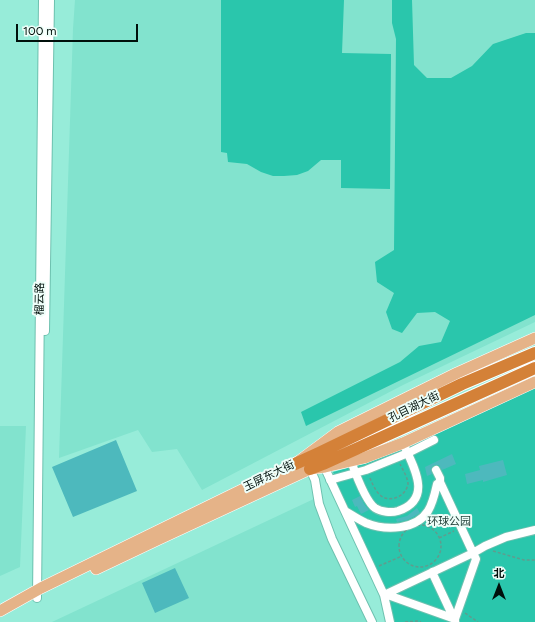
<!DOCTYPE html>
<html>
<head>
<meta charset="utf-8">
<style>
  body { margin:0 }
  #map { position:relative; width:535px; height:622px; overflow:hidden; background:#97ecd9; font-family:Figtree,"Noto Sans SC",sans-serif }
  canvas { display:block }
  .north { position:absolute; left:479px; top:566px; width:40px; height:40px; -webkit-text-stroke:3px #eefef9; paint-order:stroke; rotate:0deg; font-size:11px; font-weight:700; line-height:16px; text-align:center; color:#00100b }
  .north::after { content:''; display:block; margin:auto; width:14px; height:18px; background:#00100b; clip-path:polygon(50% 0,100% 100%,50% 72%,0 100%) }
  .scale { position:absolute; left:16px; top:24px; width:122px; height:18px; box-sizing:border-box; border:2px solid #00100b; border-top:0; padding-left:5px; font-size:12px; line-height:14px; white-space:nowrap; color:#00100b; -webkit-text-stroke:3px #eefef9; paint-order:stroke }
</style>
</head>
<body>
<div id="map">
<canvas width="535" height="622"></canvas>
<div class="north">北</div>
<div class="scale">100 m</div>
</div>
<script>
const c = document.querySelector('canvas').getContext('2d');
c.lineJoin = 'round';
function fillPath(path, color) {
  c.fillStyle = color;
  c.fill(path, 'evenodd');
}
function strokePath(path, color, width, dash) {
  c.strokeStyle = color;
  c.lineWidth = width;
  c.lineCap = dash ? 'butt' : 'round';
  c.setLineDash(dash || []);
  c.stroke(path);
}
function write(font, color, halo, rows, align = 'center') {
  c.font = font + ' Figtree,"Noto Sans SC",sans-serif';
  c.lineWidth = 4;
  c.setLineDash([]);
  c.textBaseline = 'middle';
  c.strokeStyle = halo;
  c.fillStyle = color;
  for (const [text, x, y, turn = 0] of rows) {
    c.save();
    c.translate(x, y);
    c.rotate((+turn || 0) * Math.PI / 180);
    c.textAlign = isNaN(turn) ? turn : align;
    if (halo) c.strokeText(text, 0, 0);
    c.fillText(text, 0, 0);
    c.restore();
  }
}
fillPath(new Path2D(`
  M75,0H535V322L403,385L202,490L177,449L152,452L138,430L59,458L73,29Z
  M0,426H26L20,567L0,576Z
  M318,497L354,581L367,622H52Z`), '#82e3ce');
fillPath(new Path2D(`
  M221,0H344L342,53L391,54L390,189L341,188V160H321L308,171L297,175L284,176H273L261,172L247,164L228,162L227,153L221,152Z
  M392,0H412L414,65L427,78H451L472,66L493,44L526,33H535V315L306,426L301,412L400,362L419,346L441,342L450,321L435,312L417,313L402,333L392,329L386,312L394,293L377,282L375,262L394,250L396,39L392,23Z
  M535,384V622H393L343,503L333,472L366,463Z`), '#2ac6ac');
fillPath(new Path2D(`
  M116,440L137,491L73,517L52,467Z
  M452,454L456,464L442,470L439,465H434L432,467L431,469L432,474L427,476L425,467Z
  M503,460L507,475L483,482V480L467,484L465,474L480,470L479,466Z
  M360,496L364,504L369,510L361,514L357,506L355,507L352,500Z
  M417,508L420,513L413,517L407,520L397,522L396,519L407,516Z
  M175,568L189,598L155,613L142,583Z`), '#4db9bd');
const minor = new Path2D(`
  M45,331L50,0
  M351,461C355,472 365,501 375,508C381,512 391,513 398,511C434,499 413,466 403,443
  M323,464L384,595L390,622
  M310,469L315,480L319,504L332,539L372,622
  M330,480L366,470L408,453L434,440
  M345,511C352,515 359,520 366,523C386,531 416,530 428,511C433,503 435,493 437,484L440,482
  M432,572L455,621
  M385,594L455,619L476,559L473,553L485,546L506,537L535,530
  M384,595L473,553L440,482V478L436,470
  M37,598L43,0`);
const major = new Path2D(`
  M96,569L157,540L310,469L325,467L364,458L403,443L535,382
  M0,611L41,588L295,464L338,432L457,373L535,338`);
const highway = new Path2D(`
  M295,464L319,453L462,384L535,353
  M310,469L323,464L535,368`);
strokePath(minor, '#6dc1af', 10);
strokePath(major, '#fff', 12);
strokePath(highway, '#fff', 14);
strokePath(new Path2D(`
  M370,478C372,483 375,490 379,494C388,504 406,497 408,484C408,478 403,470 400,464
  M399 546a21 21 0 1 1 42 0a21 21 0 1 1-42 0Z
  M439,538L454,531
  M493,551L524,560H535
  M379,566L402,556
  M465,613L478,622
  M405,622L418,621L421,622`), '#609c8e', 1.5, [3, 2]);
strokePath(minor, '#fff', 8);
strokePath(major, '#e5b388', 11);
strokePath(highway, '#d48138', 12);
write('11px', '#00100b', '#eefef9', [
  ["榴云路",40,299,-89],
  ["孔目湖大街",414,407,-26],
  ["玉屏东大街",269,476,-26]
]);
write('11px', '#26443d', '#eefef9', [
  ["环球公园",449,522]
]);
</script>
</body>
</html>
